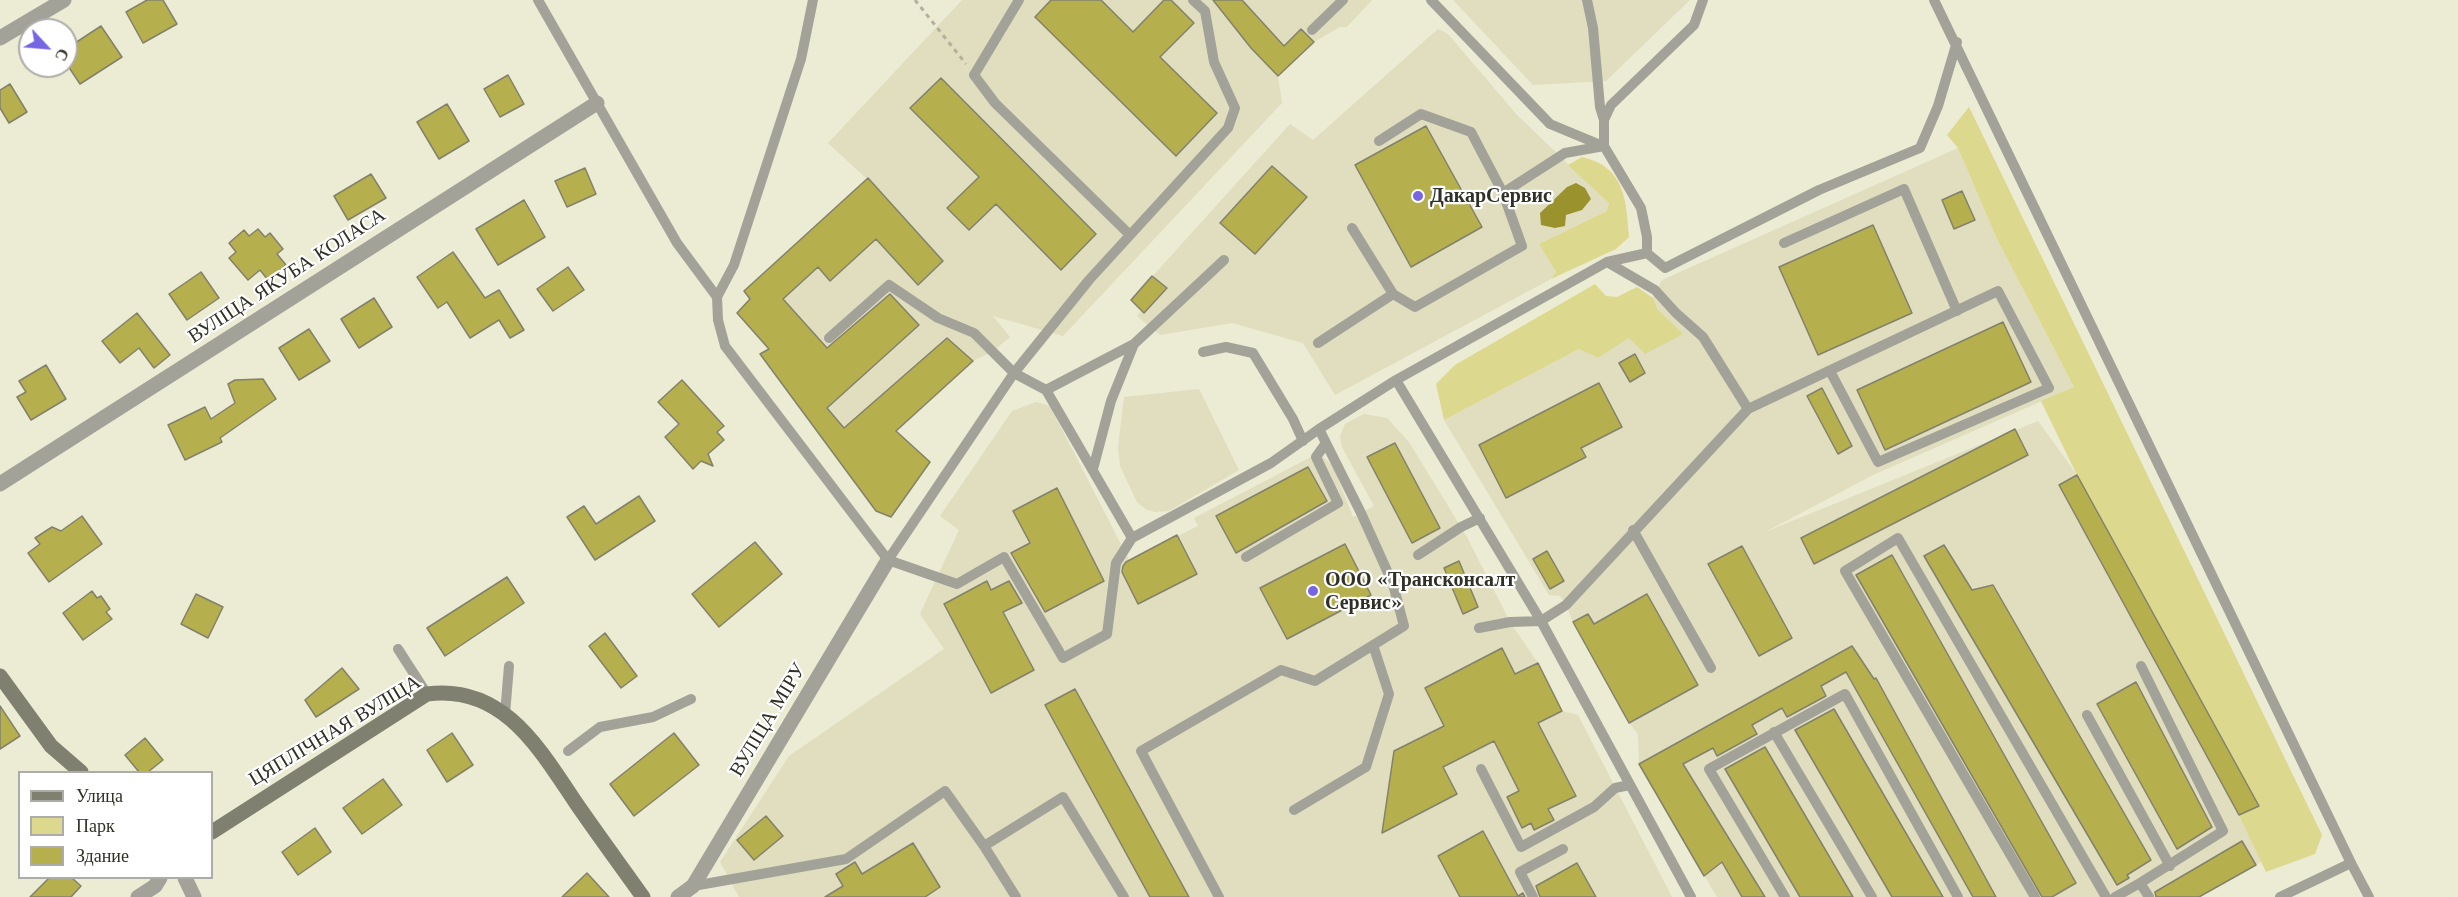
<!DOCTYPE html>
<html>
<head>
<meta charset="utf-8">
<style>
  body { margin:0 }
  #map { position:relative; width:2458px; height:897px; overflow:hidden; background:#ecebd3; font-family:"Libre Baskerville",serif }
  canvas { display:block }
  .legend { position:absolute; left:18px; top:771px; width:195px; height:108px; box-sizing:border-box; background:#fff; border:2px solid #acaca9; margin:0; padding:8px 10px; list-style:none; font-size:18px; color:#303027 }
  .legend li { display:flex; align-items:center; gap:12px; height:30px }
  .legend b { width:30px; border:2px solid #acaca9 }
  .north { position:absolute; left:18px; top:18px; width:60px; height:60px; box-sizing:border-box; background:#fff; border:2px solid #acaca9; border-radius:50%; rotate:116deg; font-size:16px; font-weight:700; line-height:24px; text-align:center; color:#303027 }
  .north::after { content:''; display:block; margin:auto; width:21px; height:27px; background:#7766e1; clip-path:polygon(50% 0,100% 100%,50% 72%,0 100%) }
</style>
</head>
<body>
<div id="map">
<canvas width="2458" height="897"></canvas>
<ul class="legend">
<li><b style="height:8px;background:#808071"></b>Улица</li>
<li><b style="height:16px;background:#dcd88d"></b>Парк</li>
<li><b style="height:16px;background:#b6af4d"></b>Здание</li>
</ul>
<div class="north">С</div>
</div>
<script>
const c = document.querySelector('canvas').getContext('2d');
c.lineJoin = 'round';
function fillPath(path, color) {
  c.fillStyle = color;
  c.fill(path, 'evenodd');
}
function strokePath(path, color, width, dash) {
  c.strokeStyle = color;
  c.lineWidth = width;
  c.lineCap = dash ? 'butt' : 'round';
  c.setLineDash(dash || []);
  c.stroke(path);
}
function write(font, color, halo, rows, align = 'center') {
  c.font = font + ' "Libre Baskerville",serif';
  c.lineWidth = 4.5;
  c.setLineDash([]);
  c.textBaseline = 'middle';
  c.strokeStyle = halo;
  c.fillStyle = color;
  for (const [text, x, y, turn = 0] of rows) {
    c.save();
    c.translate(x, y);
    c.rotate((+turn || 0) * Math.PI / 180);
    c.textAlign = isNaN(turn) ? turn : align;
    if (halo) c.strokeText(text, 0, 0);
    c.fillText(text, 0, 0);
    c.restore();
  }
}
fillPath(new Path2D(`
  M962,0H1372L1347,27H1340L1314,42L1278,76L1282,103L1063,336L993,316L1010,337L992,352L973,361L896,431L930,462L891,517L876,511L760,354L769,348L737,313L750,299L744,291L867,179L828,143Z
  M1453,0H1690L1606,81L1533,85Z
  M1438,29L1448,34L1517,115L1609,203L1607,211L1539,244L1556,272L1551,279L1335,395L1303,343L1232,323L1160,335L1137,316L1142,310L1131,300L1290,124L1313,140Z
  M1958,148L1996,237L2074,387L1873,475L1765,532L2038,421L2077,475L2291,845L2199,897H1717L1639,764L1638,734L1629,723L1573,622L1566,605L1560,596L1549,595L1444,420L1579,349L1598,358L1629,338L1660,314L1653,298L1662,280Z
  M1199,389L1239,470L1169,511L1156,512L1147,510L1137,502L1120,466L1118,447L1124,397Z
  M1036,402L1050,406L1129,560L1198,526L1194,518L1311,457H1323L1333,466L1353,517L1374,506L1342,447L1340,436L1345,424L1364,414L1387,418L1409,442L1467,537L1510,622L1538,663L1562,711L1578,715L1672,897H739L720,862L789,756L944,649L920,614L959,530L940,516L1012,411Z`), '#e0debf');
fillPath(new Path2D(`
  M1969,107L2322,835L2315,854L2266,872L2239,815L2259,805L2077,475L2041,401L2074,387L1996,237L1958,148L1947,135Z
  M1582,157C1625,167 1626,199 1629,237L1616,249L1551,279L1556,272L1539,244L1607,211L1609,203L1568,165Z
  M1595,284L1606,296L1617,297L1637,287L1653,298L1658,310L1683,334L1645,354L1629,338L1598,358L1579,349L1444,420L1436,384L1455,365Z`), '#dcd88d');
fillPath(new Path2D(`
  M1576,183L1585,188L1591,199L1582,210L1566,215L1565,226L1555,228L1541,225L1540,213L1567,187Z`), '#9a932d');
const building = new Path2D(`
  M147,0H163L177,24L143,43L126,12Z
  M1051,0H1101L1133,32L1164,0H1171L1194,23L1160,57L1217,113L1176,156L1035,17Z
  M1213,0H1242L1284,46L1301,29L1314,42L1278,76L1251,48Z
  M101,26L122,57L80,84L66,63V49Z
  M508,75L524,104L500,117L484,89Z
  M941,78L1096,234L1061,270L996,204L969,230L947,208L979,177L910,108Z
  M10,84L27,112L9,123L0,108V90Z
  M447,104L469,141L439,159L417,122Z
  M1426,126L1482,227L1411,267L1355,165Z
  M1272,166L1307,197L1255,254L1220,223Z
  M585,168L596,194L567,207L555,181Z
  M371,174L386,198L348,220L334,196Z
  M868,178L943,261L918,285L876,239L830,281L818,267L783,299L827,348L890,294L919,325L827,408L844,428L947,338L973,361L896,431L930,462L891,517L876,511L760,354L769,349L737,313L750,299L744,291Z
  M1962,191L1975,220L1954,229L1942,200Z
  M524,200L545,237L498,265L476,229Z
  M1873,225L1912,313L1818,355L1779,267Z
  M258,229L265,237L270,233L283,249L277,254L286,265L268,280L260,270L248,280L229,258L236,252L229,243L244,230L249,236Z
  M453,252L485,298L499,290L524,330L510,338L499,320L470,338L447,302L438,308L417,277Z
  M568,267L584,290L553,311L537,289Z
  M201,272L219,298L187,320L169,294Z
  M1152,276L1167,288L1144,313L1131,300Z
  M374,298L392,327L359,348L341,319Z
  M137,313L170,355L154,368L139,348L120,363L102,341Z
  M2003,322L2031,382L1885,450L1857,390Z
  M309,329L330,361L299,380L279,348Z
  M1635,354L1645,373L1630,382L1619,363Z
  M46,365L66,399L31,420L17,397L26,392L19,381Z
  M263,379L276,399L220,438L222,442L185,460L168,425L205,407L211,419L235,403L228,384L235,380Z
  M682,380L724,426L717,432L724,440L708,454L713,466L701,461L693,469L665,437L679,424L658,402Z
  M1599,383L1622,427L1581,448L1586,457L1506,498L1479,445Z
  M1822,388L1852,446L1838,454L1807,396Z
  M2015,429L2028,455L1814,564L1801,538Z
  M1395,443L1440,528L1412,543L1367,457Z
  M1308,467L1327,501L1236,553L1216,516Z
  M2077,475L2259,806L2239,815L2059,485Z
  M1057,488L1104,581L1045,612L1011,553L1030,543L1013,511Z
  M639,496L655,521L595,560L567,517L584,506L596,524Z
  M82,516L102,544L49,582L28,553L40,544L35,538L52,527L61,531Z
  M1177,535L1197,574L1138,604L1122,572L1123,566L1126,562Z
  M755,542L782,574L719,627L692,594Z
  M1345,544L1371,595L1287,639L1260,588Z
  M1944,545L1972,590L1993,585L2151,860L2127,875L2129,878L2117,885L1924,556Z
  M1742,546L1792,638L1759,656L1708,564Z
  M1547,551L1564,581L1550,589L1533,559Z
  M1892,555L2076,883L2052,897H2042L1856,575Z
  M1459,561L1478,607L1463,614L1444,568Z
  M507,577L524,603L445,656L427,628Z
  M987,581L991,590L1009,581L1022,603L1003,612L1034,670L991,693L944,604Z
  M92,591L97,598L101,596L110,609L106,612L112,619L83,640L63,613Z
  M196,594L223,607L208,638L181,624Z
  M1647,594L1698,685L1629,723L1573,622L1588,614L1594,624Z
  M605,633L637,676L621,688L589,646Z
  M1852,646L1874,679L1876,678L1996,897H1973L1846,672L1821,686L1826,696L1787,717L1782,708L1752,725L1757,734L1717,756L1713,748L1683,764L1765,897H1742L1722,862L1704,876L1639,764Z
  M1502,648L1515,674L1538,663L1562,711L1538,723L1576,796L1548,809L1554,820L1534,830L1531,823L1522,828L1507,797L1519,791L1494,741L1443,767L1457,794L1382,833L1394,751L1444,726L1425,688Z
  M342,668L359,689L316,717L305,700Z
  M2136,682L2212,827L2177,849L2097,704Z
  M1075,689L1189,897H1150L1045,705Z
  M0,706L20,736L0,749Z
  M1834,709L1943,897H1892L1795,730Z
  M452,733L473,765L447,782L427,750Z
  M674,733L699,765L634,816L610,784Z
  M145,738L163,760L148,772H139L125,755Z
  M1765,747L1853,897H1800L1725,769Z
  M383,779L402,805L362,834L343,808Z
  M766,816L783,836L754,860L737,840Z
  M315,828L331,852L298,875L282,852Z
  M1483,831L1518,896L1523,893L1525,897H1460L1438,856Z
  M2242,841L2256,865L2199,897H2156L2155,892Z
  M913,843L940,887L925,897H825L843,886L836,874L855,862L862,874Z
  M1577,863L1596,897H1540L1536,886Z
  M587,873L609,897H562Z
  M49,878H72L81,886L71,897H30Z`);
fillPath(building, '#b6af4d');
strokePath(building, '#82826c', 1.5);
strokePath(new Path2D(`
  M915,0L966,64`), '#b2b19e', 3, [4.5, 4.5]);
strokePath(new Path2D(`
  M538,0L677,243L717,297
  M813,0L801,59L734,265L717,297L718,320L725,346L888,560L957,584L1004,557L1063,658L1107,634L1116,563L1132,538L1271,463L1319,429L1396,380L1607,262L1647,253V237L1641,208L1604,146V120L1611,105L1694,25L1703,0
  M1019,0L974,75L995,103L1130,235
  M1431,0L1550,124L1603,146
  M1587,0L1593,28L1600,107L1604,120
  M1934,0L2351,863
  M1312,30L1343,0
  M1379,141L1421,114L1471,132L1503,193
  M1352,228L1393,294
  M1784,243L1904,189L1957,311
  M1647,253L1665,268L1819,190L1920,148L1938,106L1957,42
  M1607,262L1655,290L1676,313L1703,337L1748,409C1831,370 1915,330 1998,291L2049,388L1878,462L1830,371
  M829,338L889,285L938,318L974,333L1014,373L1046,390L1134,344L1224,260
  M1318,343L1393,294L1415,307L1522,246L1503,193L1565,153L1604,146
  M1203,352L1226,347L1253,353L1293,419L1303,441
  M1396,380L1541,621L1691,897
  M1046,390L1132,538
  M1093,469L1111,401L1134,344
  M1633,530L1711,668
  M1418,555L1461,527L1480,518
  M1246,557L1338,503L1316,457L1326,443
  M888,560L1014,373L1089,280L1228,128L1235,108L1214,62L1205,11L1193,0
  M1479,628L1510,622L1541,621L1566,605L1748,409
  M398,649L427,694
  M505,714L509,666
  M2087,715L2170,866
  M1774,732L1872,897
  M568,751L600,727L653,717L691,699
  M1481,769L1521,847L1594,807L1615,788L1630,785
  M1294,810L1366,767L1389,694L1373,645
  M2140,883L2223,831L2141,666
  M693,886L846,859L945,791L984,846
  M1016,897L984,846L1063,797L1124,897
  M1219,897L1141,751L1281,670L1315,681L1404,626L1393,584L1361,513L1319,429
  M1533,897L1520,872L1563,849
  M1785,897L1709,769L1845,694L1958,897
  M2035,897L1845,571L1898,538L2106,897
  M2115,897L2140,883L2149,897
  M2280,897L2351,863L2369,897`), '#a2a298', 10);
strokePath(new Path2D(`
  M0,38L64,0
  M0,484L597,103
  M185,878L194,897
  M138,897L155,886L160,878
  M678,897L693,886L888,560`), '#a2a298', 15);
strokePath(new Path2D(`
  M0,676L51,746L81,772
  M212,832L427,694C503,684 539,748 576,803C598,835 621,866 643,897`), '#808071', 15);
for (const [x, y, r, color] of [
  [1418,196,6,"#7766e1"],
  [1313,591,6,"#7766e1"]
]) {
  const dot = new Path2D();
  dot.arc(x, y, r, 0, 2 * Math.PI);
  c.fillStyle = color;
  c.fill(dot);
  strokePath(dot, '#fff', 2);
}
write('bold 20px', '#303027', '#fff', [
  ["ДакарСервис",1430,196],
  ["ООО «Трансконсалт",1325,580],
  ["Сервис»",1325,603]
], 'left');
write('20px', '#303027', '#fff', [
  ["ВУЛІЦА ЯКУБА КОЛАСА",287,276,-33],
  ["ВУЛІЦА МІРУ",768,720,-59],
  ["ЦЯПЛІЧНАЯ ВУЛІЦА",335,731,-31]
]);
</script>
</body>
</html>
